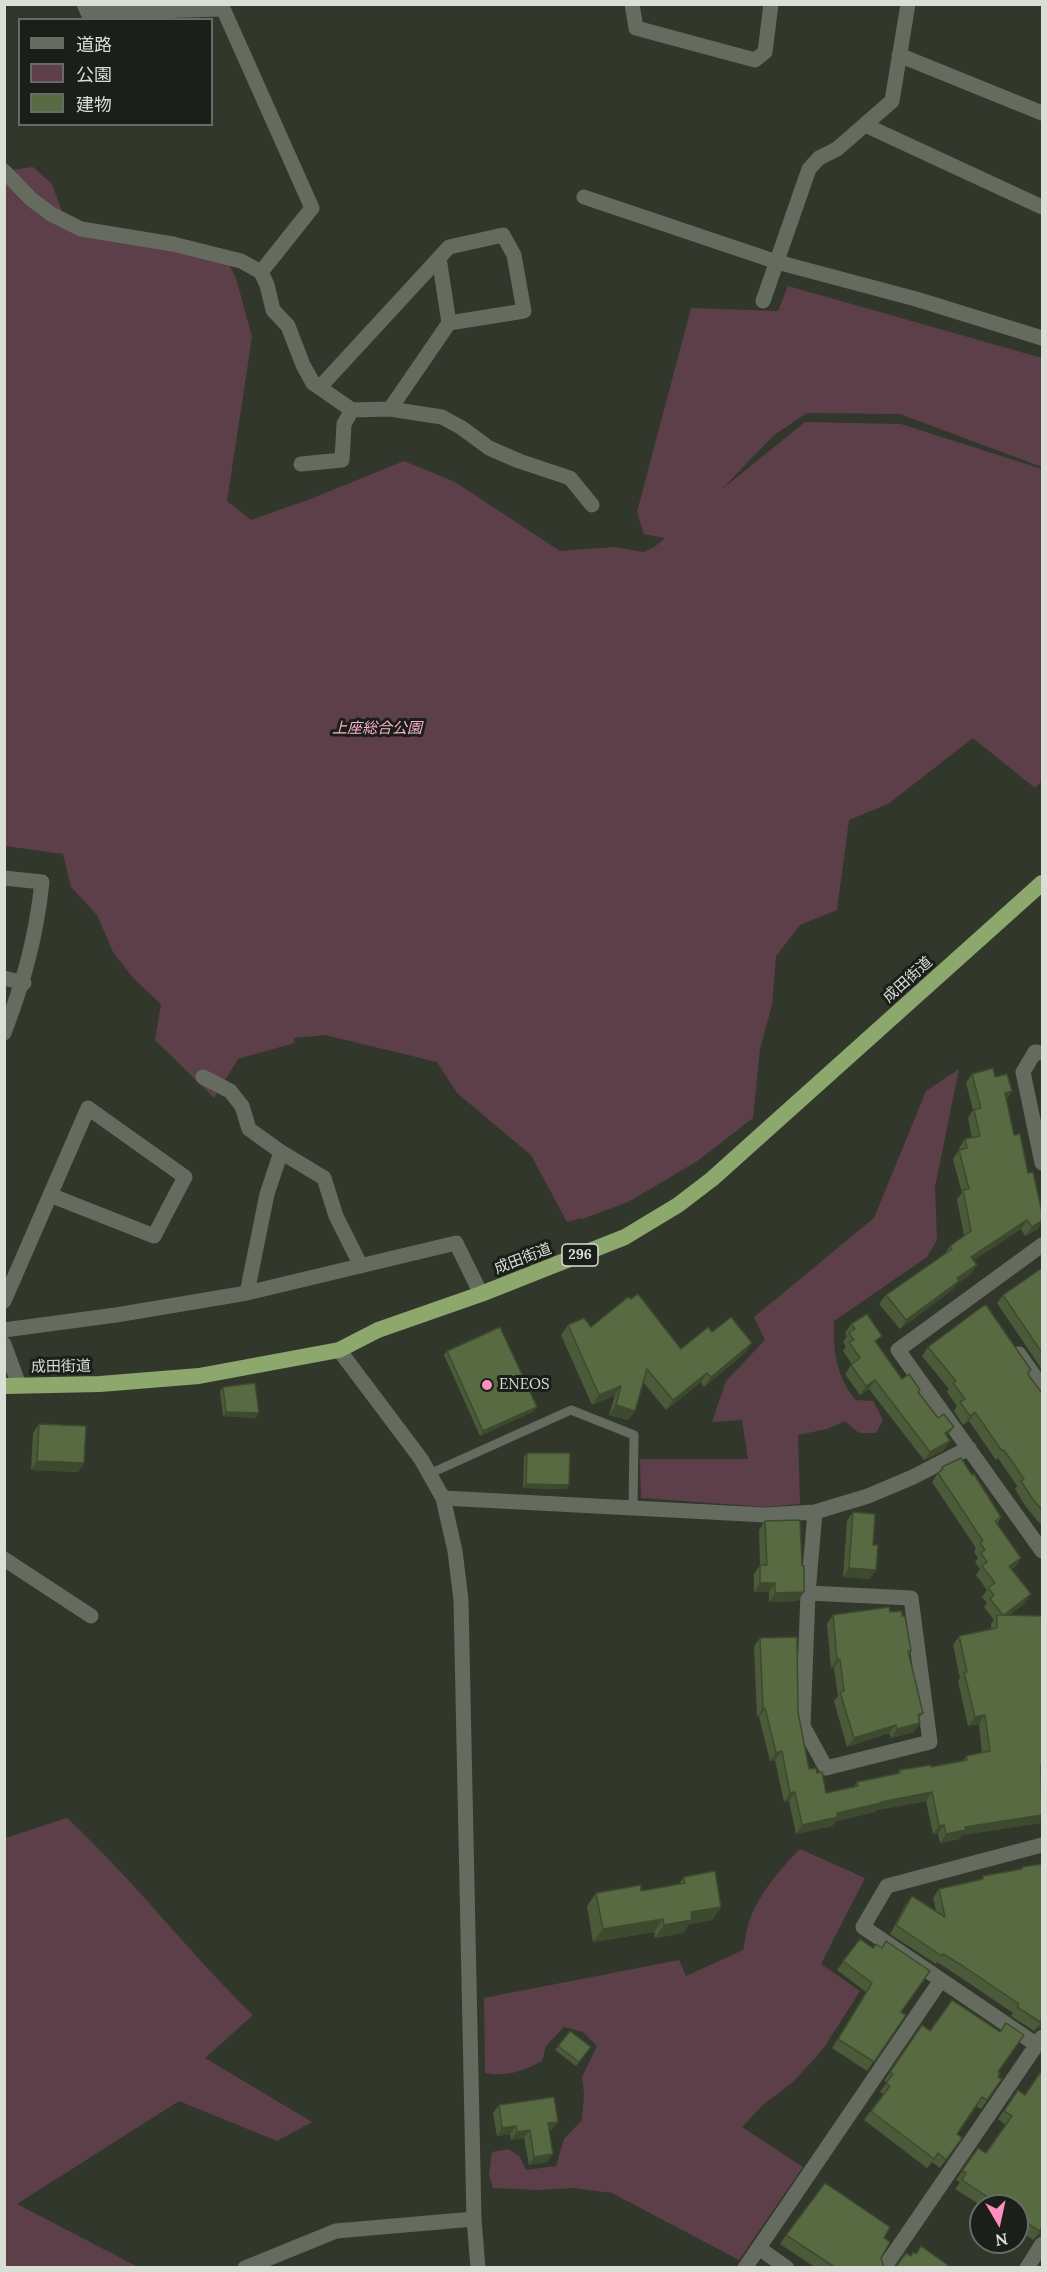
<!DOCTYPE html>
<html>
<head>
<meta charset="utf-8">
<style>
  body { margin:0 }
  #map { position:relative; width:1047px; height:2272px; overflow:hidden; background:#32372c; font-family:Lora,"Noto Sans JP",serif }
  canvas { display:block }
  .frame { position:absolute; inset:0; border:6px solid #daded7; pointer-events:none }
  .legend { position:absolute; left:18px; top:18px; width:195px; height:108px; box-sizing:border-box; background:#1b1e19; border:2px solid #676b65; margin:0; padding:8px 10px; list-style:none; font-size:18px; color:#daded7 }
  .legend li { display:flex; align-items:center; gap:12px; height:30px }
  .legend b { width:30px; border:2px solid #676b65 }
  .north { position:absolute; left:969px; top:2194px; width:60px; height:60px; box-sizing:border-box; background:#1b1e19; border:2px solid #676b65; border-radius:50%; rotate:171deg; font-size:16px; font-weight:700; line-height:24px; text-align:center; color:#daded7 }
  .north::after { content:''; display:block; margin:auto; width:21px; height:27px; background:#fe8ebd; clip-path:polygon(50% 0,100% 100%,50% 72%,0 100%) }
</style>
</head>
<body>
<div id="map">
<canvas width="1047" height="2272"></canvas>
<div class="frame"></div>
<ul class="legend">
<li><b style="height:8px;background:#656b5f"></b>道路</li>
<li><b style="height:16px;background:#5d3f4a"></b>公園</li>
<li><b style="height:16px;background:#576a42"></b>建物</li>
</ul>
<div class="north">N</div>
</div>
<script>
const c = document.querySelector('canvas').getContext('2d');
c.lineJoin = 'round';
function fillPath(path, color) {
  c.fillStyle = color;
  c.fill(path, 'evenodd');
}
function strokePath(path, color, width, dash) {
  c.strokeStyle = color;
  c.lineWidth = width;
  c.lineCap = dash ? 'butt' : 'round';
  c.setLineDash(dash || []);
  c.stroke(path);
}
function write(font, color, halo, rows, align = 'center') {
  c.font = font + ' Lora,"Noto Sans JP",serif';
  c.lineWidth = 6;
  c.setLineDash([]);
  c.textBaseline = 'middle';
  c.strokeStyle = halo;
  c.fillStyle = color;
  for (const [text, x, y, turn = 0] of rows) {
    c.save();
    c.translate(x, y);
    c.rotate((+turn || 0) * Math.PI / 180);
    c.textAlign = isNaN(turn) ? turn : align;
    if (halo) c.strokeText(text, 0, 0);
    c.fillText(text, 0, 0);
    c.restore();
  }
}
fillPath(new Path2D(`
  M33,167L52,184L67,225L228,263L236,278L252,337L227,501L251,520L313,498L404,461L455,482L560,551L614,547L643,552L653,548L665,538L644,534L637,512L691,308L778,311L788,286L1042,358V467L900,414L807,413L774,435L721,490L805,422L901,424L1042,469V781L1035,788L973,738L888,804L849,820L837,910L800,925L776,956L772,1005L760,1049L753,1118L696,1162L628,1202L582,1219L581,1218L567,1222L531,1155L457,1093L437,1062L325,1035L294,1038V1043L238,1059L214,1098L155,1040L161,1004L134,979L113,952L97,915L71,887L63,854L5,846L4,171Z
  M959,1069L935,1187L937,1240L927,1257L834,1321C833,1351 836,1377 856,1400L873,1401L883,1420L876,1433H859L845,1421L827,1429L798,1435L800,1504L766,1507L641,1498L640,1459H748L742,1420L712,1422L726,1381L765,1340L754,1317L874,1218L926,1091Z
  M67,1818C133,1879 188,1952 253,2015L205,2058L312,2122L277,2141L179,2101L17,2204L138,2267H5V1838Z
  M800,1849L865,1878L821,1964L860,1991L825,2046L816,2057L793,2082L764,2104L742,2127L803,2167L739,2260L612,2193L574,2188L539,2190L493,2188L489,2175L492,2152L509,2149L520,2157L526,2170L556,2166L564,2139L582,2120L584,2094L582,2077L597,2046L583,2032L564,2027L546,2046L542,2061C523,2071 507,2077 485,2073L484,1998L679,1960L686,1976L743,1950C745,1941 746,1931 749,1922C758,1895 780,1869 800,1849Z`), '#5d3f4a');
strokePath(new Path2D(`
  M429,1474L571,1410L634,1435L633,1508`), '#656b5f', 9);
strokePath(new Path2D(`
  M84,4L88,13L222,9
  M221,4L312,208L261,272
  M632,4L636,28L755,60L765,52L771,4
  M899,55L1042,113
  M865,125L1042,207
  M4,171L31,199L51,214L81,229L173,244L241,261L261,272L267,285L273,310L288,326L303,365L313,383L352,410L390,409L442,417L462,428L489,448L519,461L570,478L592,505
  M584,197L777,262L916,299L1042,338
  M763,301L809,169L819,158L837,149L892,101L908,4
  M320,387L439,258L449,247L503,235L514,255L524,311L449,323L439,258
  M390,409L449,323
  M301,464L342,460L344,424L352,410
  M4,878L42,882C36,938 24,981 4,1033
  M4,978L24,983
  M1042,1053L1035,1052L1023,1072L1042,1163
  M203,1077L230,1091L242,1106L249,1129L281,1152L324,1178L336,1216L361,1266
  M1042,1245L898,1350L1042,1551
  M247,1293L267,1194L281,1152
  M4,1301L88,1108L185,1177L154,1236L50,1195
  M4,1330L116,1315L247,1293L456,1243L481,1294
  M4,1344L19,1385
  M1019,1354L1042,1387
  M443,1498L766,1515L815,1512L868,1496L913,1477L969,1448
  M4,1559L91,1616
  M808,1593L911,1598L930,1742L826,1768L803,1726L808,1593L815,1512
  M1037,2045L863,1927L887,1886L1042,1845
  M759,2248L787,2268
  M245,2268L336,2231L474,2219
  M745,2268L941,1980
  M884,2268L1042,2037
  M1027,2268L1042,2244`), '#656b5f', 15);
strokePath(new Path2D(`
  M339,1350L421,1459L443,1498L455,1551L461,1600L474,2219L478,2268`), '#656b5f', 15);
strokePath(new Path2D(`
  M4,1386L100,1384L199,1376L339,1350L378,1330L481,1294L625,1237L678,1205L712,1179L1042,883`), '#8ca86c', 16);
fillPath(new Path2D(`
  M972,1074L995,1077L1012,1091L1006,1099L1014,1135L1042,1212V1222L1038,1229L1025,1236L1021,1229L974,1260L971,1274L958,1283L953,1289L900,1329L879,1304L886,1295L944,1255L950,1246L964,1236L957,1199L962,1193L953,1159L959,1150V1148L965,1139L972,1138L968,1118L973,1110L966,1083Z
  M1042,1268V1367L1041,1368L997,1303L1003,1295Z
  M851,1324L877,1344L902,1379L920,1390L919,1392L947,1436L944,1450L924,1460L869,1389L860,1395L845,1374L852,1364L843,1351L846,1347L843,1342L847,1336L845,1333Z
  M568,1325L591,1327L681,1349L712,1332L746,1352L704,1387L701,1382L666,1410L643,1382L635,1411L628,1420L609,1415L615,1395L592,1405L561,1335Z
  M928,1347L1031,1370L1029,1374V1376L1042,1393V1526L1026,1507L1015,1489L1017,1486L998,1458L996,1460L969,1421L963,1425L954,1411L957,1406L947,1392L949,1389L922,1356Z
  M447,1351L534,1411L480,1436L444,1355Z
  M223,1387L256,1418L223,1416L220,1391Z
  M39,1424L84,1463L78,1472L31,1470L33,1433Z
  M527,1453L569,1485L566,1489L523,1488L524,1457Z
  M942,1467L972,1475L1001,1517L997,1524L1021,1558L1015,1567L1011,1569L1025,1603L1009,1615L1041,1774L1040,1823L962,1835L959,1839L940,1843L938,1834H933L926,1801L877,1810L875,1812L836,1821L832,1826L796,1834L789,1801L784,1802L775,1760L770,1761L759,1717H757L754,1646L760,1638L798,1712L809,1769L817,1773L826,1793L854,1787L857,1782L897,1774L899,1770L931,1767L963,1761L966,1756L982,1753L979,1724L968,1726L958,1681L960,1678L953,1645L959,1636L991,1630V1624L994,1620L984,1607L987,1603L982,1597L987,1590L976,1575L980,1569L975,1562L978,1558L974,1552L976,1548L932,1482Z
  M853,1512L873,1545L870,1579L843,1577L847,1521Z
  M765,1521L798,1601L769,1602V1592H754V1574L760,1565L759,1530Z
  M890,1612L902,1616L911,1651L909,1654L923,1713L919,1719L920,1723L914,1732L891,1738L889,1733L847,1747L834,1701L838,1696L834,1668H831L827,1624L833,1615Z
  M1022,1867L1042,2028H1038L1034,2031L1011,2016L1013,2013L957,1975L937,1962L936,1964L890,1934L906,1904L912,1896L936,1911L933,1898L939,1889L981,1879L983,1876L1020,1870Z
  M684,1877L721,1907L712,1920L689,1924L683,1933L655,1938L654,1932L593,1942L587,1906L596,1893L641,1891L679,1884Z
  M860,1939L873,1948L901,2012L906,2015L867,2071L832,2048L866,1992L837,1970Z
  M922,2025L998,2072V2077L1002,2079L981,2109L976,2106L957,2134L962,2138L940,2168L932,2162L927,2168L864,2120L883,2094L880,2092L887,2082L884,2081Z
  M570,2031L591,2047L576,2066L555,2050Z
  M1018,2090L1025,2095L1042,2236L1038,2235L1033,2240L1017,2229V2206H986L984,2205L982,2206L955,2189L960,2182L956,2180L978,2148L986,2153L1006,2125L998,2119Z
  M499,2105L552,2130H549L547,2162L529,2165L524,2138L511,2140L510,2134L497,2136L493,2113Z
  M786,2235L884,2238L881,2258L884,2267L892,2268H816L780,2244Z`), '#4b5b39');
fillPath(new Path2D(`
  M1012,1091L1006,1100L1005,1093Z
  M1027,1220L1021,1229L965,1266L971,1257Z
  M1042,1221V1222L1038,1229L1025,1236L1032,1227Z
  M977,1265L971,1274L958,1283L953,1289L900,1329L906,1320L957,1278Z
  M752,1343L746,1352L704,1387L711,1377Z
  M707,1373L701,1382L666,1410L673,1400Z
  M875,1380L869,1389L860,1395L866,1386Z
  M621,1386L615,1395L592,1405L599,1395Z
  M616,1405L635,1411L628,1420L609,1415Z
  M537,1407L534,1411L480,1436L483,1431Z
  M226,1412L259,1413L256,1418L223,1416Z
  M975,1412L969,1421L963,1425L970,1416Z
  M954,1427L947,1436L939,1442L945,1433Z
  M950,1441L944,1450L924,1460L930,1452Z
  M37,1461L84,1463L78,1472L31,1470Z
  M526,1484L569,1485L566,1489L523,1488Z
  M1021,1558L1015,1567L1003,1575L1009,1566Z
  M849,1568L876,1570L870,1579L843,1577Z
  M760,1583H775L769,1592H754Z
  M804,1592L798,1601L769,1602L775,1593Z
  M1031,1594L1025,1603L998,1624L1004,1615Z
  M837,1659H840L834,1668H831Z
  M763,1708H765L759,1717H757Z
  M985,1715L979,1724L968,1726L975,1717Z
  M920,1723L914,1732L891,1738L897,1729Z
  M896,1725L889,1733L847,1747L854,1738Z
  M782,1751L775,1760L770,1761L776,1753Z
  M795,1792L789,1801L784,1802L790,1793Z
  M932,1792L926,1801L877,1810L875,1812L836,1821L832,1826L796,1834L802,1825L837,1813L881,1802Z
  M1042,1815V1820L1040,1823L962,1835L959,1839L940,1843L946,1834L965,1827Z
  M944,1825L938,1834H933L939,1826Z
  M721,1907L712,1920L689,1924L683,1933L655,1938L664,1925L691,1912Z
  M663,1919L654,1932L593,1942L603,1929Z
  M1042,2021V2028H1038L1034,2031Z
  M558,2122L552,2130L542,2131L548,2123Z
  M516,2126L510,2134L497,2136L502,2128Z
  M530,2130L524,2138L511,2140L517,2132Z
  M553,2154L547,2162L529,2165L534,2157Z
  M1042,2228V2236L1038,2235L1033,2240Z`), '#3d4a2e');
const building = new Path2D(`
  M993,1068L995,1077L1007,1074L1012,1091L1005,1093L1014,1135L1020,1134L1028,1173L1033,1172L1042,1212V1221L1032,1227L1027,1220L971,1257L977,1265L957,1278L959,1281L906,1320L886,1295L952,1249L950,1246L971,1231L963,1190L969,1189L959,1150L967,1148L965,1139L980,1136L974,1110L981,1108L972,1074Z
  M1042,1268V1353L1003,1295Z
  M638,1294L681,1349L708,1327L712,1332L731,1317L752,1343L711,1377L707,1373L673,1400L647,1369L635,1411L616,1405L621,1386L599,1395L568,1325L584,1318L591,1327L628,1297L631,1299Z
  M986,1305L1031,1370L1028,1372L1029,1376L1042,1393V1510L1032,1498L1021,1481L1024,1479L1004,1450L1002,1451L975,1412L970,1416L960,1402L965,1399L953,1383L956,1381L928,1347L983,1306Z
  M867,1314L882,1336L875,1341L902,1379L909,1374L920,1390L918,1392L938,1418L944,1414L954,1427L945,1433L950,1441L930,1452L875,1380L866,1386L851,1365L860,1358L849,1342L854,1340L849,1333L855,1329L851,1324Z
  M500,1327L537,1407L483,1431L447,1351Z
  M255,1383L259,1413L226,1412L223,1387Z
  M39,1424L86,1426L84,1463L37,1461Z
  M527,1453H570L569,1485L526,1484Z
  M961,1458L972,1475L974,1474L1001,1517L995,1521L1021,1558L1009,1566L1031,1594L1004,1615L1042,1616V1766H1041L1042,1815L965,1827L966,1830L946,1834L944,1825L939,1826L932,1792L881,1802V1803L837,1813L838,1817L802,1825L795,1792L790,1793L782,1751L776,1753L765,1708H763L760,1638L797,1637L798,1712L809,1769L816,1768L817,1773L822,1772L826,1793L858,1786L857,1782L900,1773L899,1770L931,1765V1767L967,1760L966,1756L990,1751L985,1715L975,1717L964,1672H967L959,1636L997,1628V1615H1003L990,1599L994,1595L988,1588L995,1583L982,1566L987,1562L981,1553L985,1550L980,1543L983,1541L938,1473L943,1469L942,1467Z
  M853,1512L875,1514L873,1545H878L876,1570L849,1568Z
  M800,1520L802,1566H804V1592L775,1593V1583H760V1565H767L765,1521Z
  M889,1607L890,1612L902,1611V1616H905L911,1651H908L923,1713L918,1715L920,1723L897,1729L896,1725L854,1738L840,1692L844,1691L840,1659H837L833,1615Z
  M1042,1864V2021L1040,2022L1017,2007L1019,2004L963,1966L943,1954L942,1956L896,1925L912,1896L945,1917L939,1889L983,1879V1876L1022,1869V1867Z
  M715,1871L721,1907L691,1912L692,1920L664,1925L663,1919L603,1929L596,1893L641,1885V1891L685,1883L684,1877Z
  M860,1939L873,1948L876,1944L882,1948L886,1941L930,1971L901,2012L906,2015L874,2062L838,2039L872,1983L843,1961Z
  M952,2000L1000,2032L1006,2023L1024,2035L998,2072L1000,2073L998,2077L1002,2079L987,2100L982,2097L957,2134L962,2138L946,2160L938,2153L934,2159L871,2111L890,2086L886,2083L893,2074L890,2072L922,2025L930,2031Z
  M570,2031L591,2047L579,2062L558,2046Z
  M1042,2070V2228L1039,2231L1017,2216V2206H1004L990,2196L989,2198L962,2180L966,2173L962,2171L978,2148L986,2153L1012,2116L1004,2111L1018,2090L1025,2095Z
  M554,2097L558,2122L548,2123L553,2154L534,2157L530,2130L517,2132L516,2126L502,2128L499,2105Z
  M825,2183L890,2227L884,2238L890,2242L881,2258L884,2267L892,2268H836L786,2235Z
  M921,2246L952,2268H895L906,2253L911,2256L913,2252L916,2254Z`);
fillPath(building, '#576a42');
strokePath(building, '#3d4a2e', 1.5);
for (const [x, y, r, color] of [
  [487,1385,6,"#fe8ebd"]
]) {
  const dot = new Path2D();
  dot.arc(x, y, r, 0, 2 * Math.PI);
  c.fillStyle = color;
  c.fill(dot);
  strokePath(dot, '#1b1e19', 2);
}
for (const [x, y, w] of [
  [580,1255,36]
]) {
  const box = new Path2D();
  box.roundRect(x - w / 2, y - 11, w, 22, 4.5);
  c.fillStyle = '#1b1e19';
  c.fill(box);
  strokePath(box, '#daded7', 1.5);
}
write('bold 14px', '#daded7', null, [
  ["296",580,1255]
]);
write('italic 15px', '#fcb1ce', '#1b1e19', [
  ["上座総合公園",377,729]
]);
write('15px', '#daded7', '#1b1e19', [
  ["成田街道",908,980,-42],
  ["成田街道",523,1259,-21],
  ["成田街道",61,1367,-1]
]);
write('15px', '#daded7', '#1b1e19', [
  ["ENEOS",499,1385]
], 'left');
</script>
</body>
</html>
